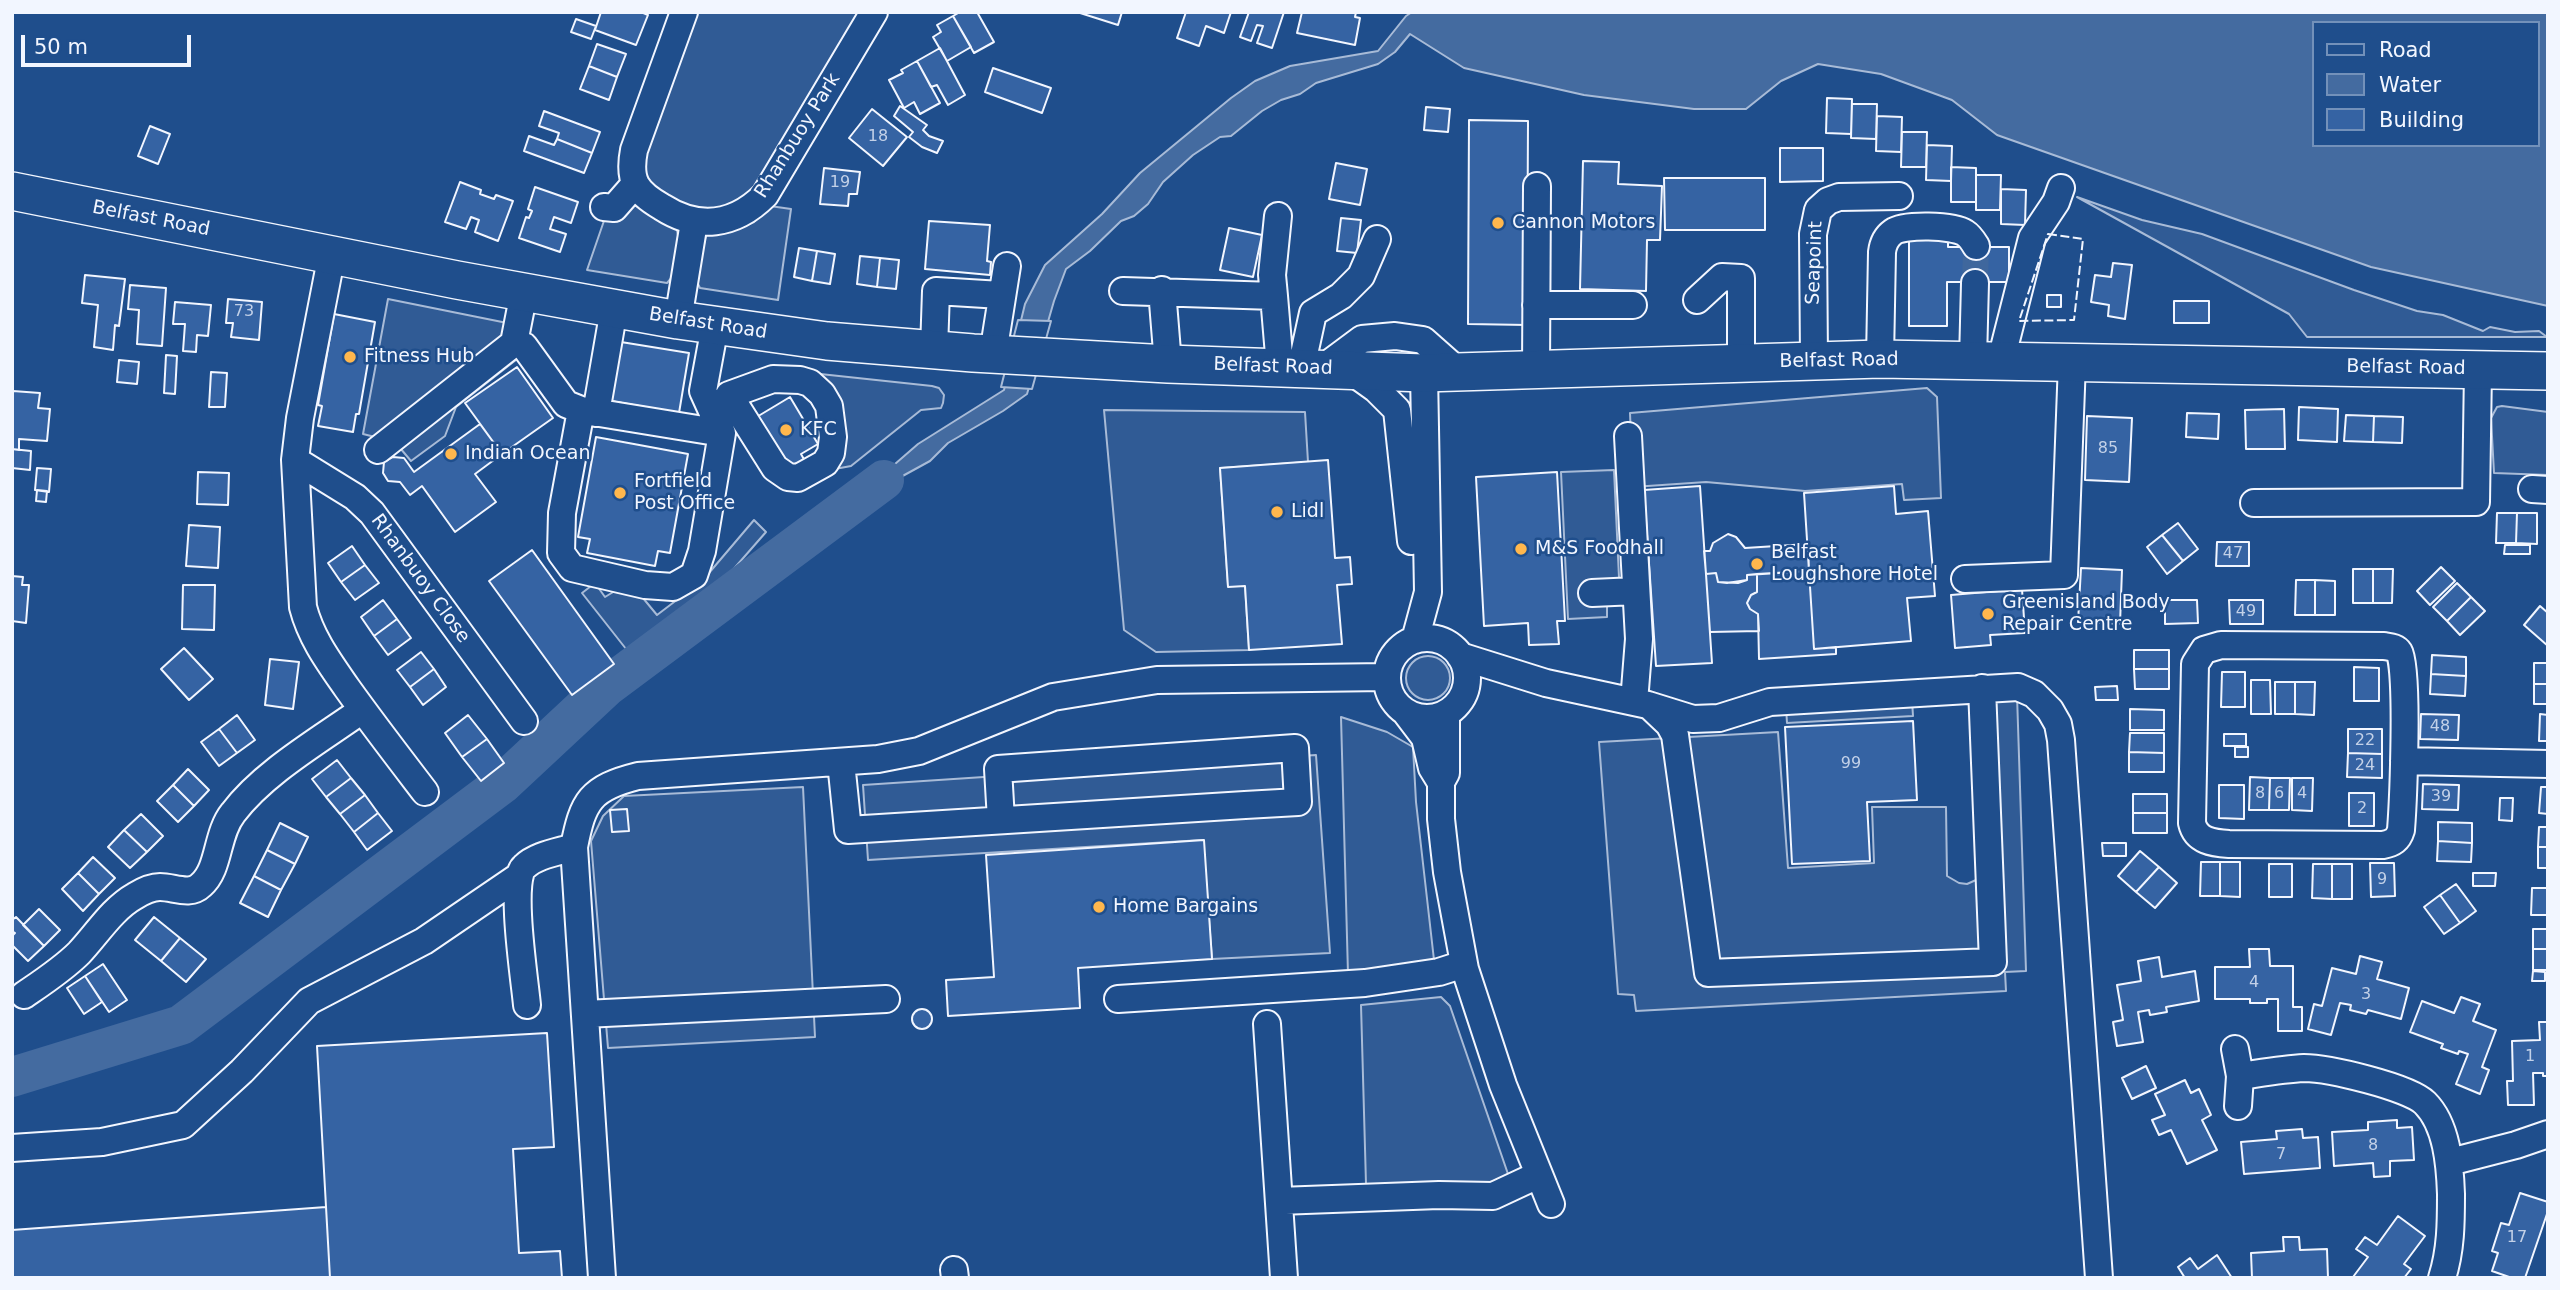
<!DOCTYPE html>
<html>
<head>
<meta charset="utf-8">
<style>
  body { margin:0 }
  #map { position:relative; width:2560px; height:1290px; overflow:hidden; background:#1f4e8c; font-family:"DejaVu Sans",sans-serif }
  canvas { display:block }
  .frame { position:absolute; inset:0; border:14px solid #f2f6ff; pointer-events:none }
  .legend { position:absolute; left:2312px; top:21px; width:228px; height:126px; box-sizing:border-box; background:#1f4e8c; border:2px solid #7391ba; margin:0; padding:9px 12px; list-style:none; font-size:21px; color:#f2f6ff }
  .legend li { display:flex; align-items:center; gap:14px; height:35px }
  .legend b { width:35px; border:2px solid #7391ba }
  .scale { position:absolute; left:21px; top:35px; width:170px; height:32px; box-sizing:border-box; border:4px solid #f2f6ff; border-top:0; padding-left:9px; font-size:21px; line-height:24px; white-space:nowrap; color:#f2f6ff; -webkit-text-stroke:5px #1f4e8c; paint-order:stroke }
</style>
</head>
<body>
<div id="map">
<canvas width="2560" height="1290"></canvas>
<div class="frame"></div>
<ul class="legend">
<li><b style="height:9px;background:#1f4e8c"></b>Road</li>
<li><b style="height:19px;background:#446ba0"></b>Water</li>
<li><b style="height:19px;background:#3563a3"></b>Building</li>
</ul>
<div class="scale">50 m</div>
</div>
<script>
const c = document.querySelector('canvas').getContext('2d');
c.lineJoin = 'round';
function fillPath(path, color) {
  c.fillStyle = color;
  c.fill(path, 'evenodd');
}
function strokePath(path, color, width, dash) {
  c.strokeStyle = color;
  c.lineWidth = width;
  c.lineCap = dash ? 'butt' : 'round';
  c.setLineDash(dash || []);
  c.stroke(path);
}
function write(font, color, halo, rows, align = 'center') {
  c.font = font + ' "DejaVu Sans",sans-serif';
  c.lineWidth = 5;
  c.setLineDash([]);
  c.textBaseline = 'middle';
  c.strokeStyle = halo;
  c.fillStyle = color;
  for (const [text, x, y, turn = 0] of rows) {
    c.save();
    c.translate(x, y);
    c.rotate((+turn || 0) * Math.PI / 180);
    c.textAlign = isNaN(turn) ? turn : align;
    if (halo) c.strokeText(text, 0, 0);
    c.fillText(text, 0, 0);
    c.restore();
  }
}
const built = new Path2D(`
  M696,12H861L758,186L732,209L690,211L648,182L643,170L644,153Z
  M2077,197L2142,220L2202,234L2354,290L2417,311L2443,315L2483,331L2490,327L2515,332L2539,331L2547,337H2307L2289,314Z
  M628,203L664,216L677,230L681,252L674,275L667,283L587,270L606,215Z
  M770,206L791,209L778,300L700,288L696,280L706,235L710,232L721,233L738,229L754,222Z
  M388,299L527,327L521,356L456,407L445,436L411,461L395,442L363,434Z
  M811,373L932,386L939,388L944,395L943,403L941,408L921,410L851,466L835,469L845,422L840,406Z
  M1927,388L1937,397L1941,498L1904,500L1902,484L1805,491L1706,482L1633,487L1630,413Z
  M2502,406L2548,412V475L2494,473L2491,418L2497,407Z
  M1104,410L1305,412L1308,462L1220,468L1228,586H1245L1249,650L1156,652L1124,630Z
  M1614,470L1620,599L1607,600V617L1568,619L1561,472Z
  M754,520L766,532L731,572L710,595L630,654L582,593L595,583L605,597L623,586L638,592L657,615L703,580Z
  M1406 678a22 22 0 1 1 44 0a22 22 0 1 1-44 0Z
  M2017,695L2026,971L2005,972L2006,991L1636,1011L1634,995L1618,994L1599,742L1778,732L1788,868L1874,863L1872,807H1946L1947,876L1959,883L1967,884L1976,880L1980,871L1973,700Z
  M1912,700L1913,716L1787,723L1786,707Z
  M1341,717L1387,732L1413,747L1416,802L1434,960L1348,974Z
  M1316,755L1330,953L1212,959L1203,840L868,860L863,785Z
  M803,787L815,1037L608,1048L591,841L603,816L624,796Z
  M1441,997L1450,1006L1508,1174L1485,1187L1366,1184L1361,1005Z`);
fillPath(built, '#305b95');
strokePath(built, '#a8bbd7', 2);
const water = new Path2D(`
  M1412,12H2548V306L2371,267L1997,135L1952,100L1881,74L1818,64L1781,81L1746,109H1694L1584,95L1464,68L1410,34L1395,52L1378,64L1316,83L1300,94L1281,100L1262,111L1231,136L1220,137L1193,155L1163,182L1148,204L1134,216L1121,221L1090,251L1066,269L1054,301L1027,394L1003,411L948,443L930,461L888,484L880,477L918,444L1004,390L1025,304L1045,265L1102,214L1140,173L1231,98L1255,81L1290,66L1378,51L1406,16ZM2313,23H2537V145H2313Z`);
fillPath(water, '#446ba0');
strokePath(water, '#a8bbd7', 2);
const pier = new Path2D(`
  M1018,320L1051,321L1032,389L1001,387Z`);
fillPath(pier, '#1f4e8c');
strokePath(pier, '#a8bbd7', 2);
strokePath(new Path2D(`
  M12,1077L181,1025L502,784L606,687L884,480`), '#446ba0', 40);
const building = new Path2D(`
  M601,12H641L648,15L636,45L595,30Z
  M960,12H977L994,42L974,53L953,16Z
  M1077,12H1122L1118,25Z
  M1186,12H1231L1224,33L1206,26L1199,46L1177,38Z
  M1249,12H1284L1272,48L1257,43L1263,26L1257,25L1251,41L1240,37Z
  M1302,12H1356L1355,17L1360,18L1355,45L1297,33Z
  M953,16L971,47L947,61L933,37L941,32L937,25Z
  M576,19L596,26L591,39L571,32Z
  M597,44L626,54L617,77L589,66Z
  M940,48L965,95L948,105L937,85L931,87L917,61Z
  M917,61L940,103L920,114L914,102L904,108L889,80L903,73L901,70Z
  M589,66L617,77L609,100L580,89Z
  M993,68L1051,88L1042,113L985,92Z
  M1827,98L1852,99L1851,134L1826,133Z
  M1852,104H1877L1876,139L1851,138Z
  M900,106L927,125L923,130L929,136L943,141L937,153L922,147L909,137L913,132L894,116Z
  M1426,107L1450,109L1448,132L1424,130Z
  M872,109L907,137L883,166L849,138Z
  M544,111L600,132L592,153L557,139L559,133L539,126Z
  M1877,116L1902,117L1901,152L1876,151Z
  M1469,120L1528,121L1527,325L1468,324Z
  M150,126L170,134L158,164L138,156Z
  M1902,132H1927L1926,167H1901Z
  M529,136L554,145L557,139L592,153L584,173L524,151Z
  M1927,145L1952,146L1951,181L1926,180Z
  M1780,148H1823V181L1780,182Z
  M1583,161L1619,162L1618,184L1662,186L1660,240H1647L1646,291L1580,289Z
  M1336,163L1367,169L1360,205L1329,199Z
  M1951,167L1976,168V202H1951Z
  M824,168L860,172L857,194H849L848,206L820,204Z
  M1976,175H2001L2000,210H1976Z
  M1664,178H1765V230H1665Z
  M460,182L481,190L480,194L494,199L496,195L513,201L498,241L475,232L479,220L471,217L466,229L445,222Z
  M535,187L578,202L571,223L554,217L550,229L566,234L560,252L519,238L526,217L529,218L532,211L528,209Z
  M2001,189L2026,190L2025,225L2001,224Z
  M1341,218L1361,220L1357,253L1337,251Z
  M929,221L990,225L987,261L991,262L990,275L925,269Z
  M1229,228L1262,235L1253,277L1220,270Z
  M1909,228H1948V247H2009V282H1947V326H1909Z
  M799,248L817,251L812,281L794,277Z
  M817,251L835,254L830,284L812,281Z
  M860,256L880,258L877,287L857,284Z
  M880,258L899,260L896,289L877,287Z
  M2113,263L2132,265L2125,319L2108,316L2109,305L2091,302L2095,275L2111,277Z
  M85,275L125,279L119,326L115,325L113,350L94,347L98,305L82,303Z
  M130,285L166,288L162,346L137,344L139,310L128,309Z
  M2047,295H2061V307H2047Z
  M228,299L262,302L259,340L231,337L233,323H226Z
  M2174,301H2209V323H2174Z
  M175,302L211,305L208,336L197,335L196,352L183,351L185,324H173Z
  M334,314L375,322L359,414H356L353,432L318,426L322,406L318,405Z
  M621,342L689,353L679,413L611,401Z
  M166,355L177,356L175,394L164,393Z
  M119,360L139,362L137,384L117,382Z
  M517,367L553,418L502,454L465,403Z
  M211,372L227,373L225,407H209Z
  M13,391L40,393L38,408L50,409L47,441L19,439V450L12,449Z
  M790,397L818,444L801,454L806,463L793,471L784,466L755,418Z
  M2299,407L2338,409L2337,442L2298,440Z
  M2284,409L2285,449H2246L2245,410Z
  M2187,413L2219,414L2218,439L2186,437Z
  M2346,415L2374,416L2373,442L2344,441Z
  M2087,416L2132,418L2129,482L2085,480Z
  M2374,416L2403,417L2402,443L2373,442Z
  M480,424L502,454L475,474L496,502L455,532L422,486L410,495L400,482L388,481L383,473L384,462L393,457L404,458L414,472Z
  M596,437L688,454L670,553L658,551L655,566L587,553L590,539L578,537Z
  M12,449L31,451L30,470L12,468Z
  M1328,460L1335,558L1350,557L1352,584L1337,585L1342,644L1249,650L1245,586L1228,587L1220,468Z
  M37,468L51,469L49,492L35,490Z
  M198,472L229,473L228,505L197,504Z
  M1557,472L1565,621H1557L1559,644L1529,645L1528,623L1484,626L1476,477Z
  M1700,486L1712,663L1656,666L1644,490Z
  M1894,486L1896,514L1928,511L1935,596L1907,598L1911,641L1814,649L1804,493Z
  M37,490L47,491L46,502L36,501Z
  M2497,513H2517L2516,543H2496Z
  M2517,513H2537V544L2516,543Z
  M2178,523L2198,549L2183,561L2162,535Z
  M189,525L220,527L218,568L186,566Z
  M1728,534L1736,537L1745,548L1808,544L1809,571L1747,575V580L1738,583L1718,582L1716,573L1706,574L1704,551H1710L1713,543Z
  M2162,535L2183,561L2167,574L2147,547Z
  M2217,542H2249V566H2216Z
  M2505,545H2530V554H2504Z
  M352,546L365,565L341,582L328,563Z
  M532,550L614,664L572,695L489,581Z
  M365,565L379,583L355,600L341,582Z
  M2441,567L2455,581L2430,605L2417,591Z
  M2081,568L2122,570L2120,624L2078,622Z
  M2353,569H2373V603H2353Z
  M2373,569H2393L2392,603H2373Z
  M1809,571L1814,649L1836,647V654L1759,659L1758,614L1750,609L1747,603L1751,595L1757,592V574Z
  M1716,573L1718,582L1727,583L1747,580V575L1757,574V592L1751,595L1747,603L1750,609L1758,614L1759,631L1710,632L1706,574Z
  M12,576L23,577L22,585H29L26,623L12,621Z
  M2296,580H2315V615H2295Z
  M2315,580L2335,581V615H2315Z
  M2457,583L2471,597L2447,621L2433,607Z
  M183,585H215L214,630L182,629Z
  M2022,589L2025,633L1990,635L1991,645L1955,648L1951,595Z
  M2471,597L2485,611L2460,635L2447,621Z
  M383,600L397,619L374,636L361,617Z
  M2165,600H2197L2198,623L2165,624Z
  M2229,600H2263V624H2230Z
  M2540,606L2548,613V646L2524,625Z
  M397,619L411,638L388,655L374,636Z
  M184,648L213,679L189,700L161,669Z
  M2134,650H2169V669H2134Z
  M421,652L434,669L410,687L397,670Z
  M2432,655L2466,657V676L2431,674Z
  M270,659L299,662L293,709L265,705Z
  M2534,663H2548V684H2534Z
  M2354,667L2379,668V701H2354Z
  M434,669L446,687L423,705L410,687Z
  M2134,669H2169V689H2135Z
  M2222,672H2245V707H2221Z
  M2431,674L2466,676L2465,696L2430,694Z
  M2251,680H2270L2271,714H2251Z
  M2275,682H2295V714H2275Z
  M2295,682H2315L2314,715L2295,714Z
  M2534,684H2548V704H2534Z
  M2117,686L2118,700H2096L2095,687Z
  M2130,709L2164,710V730H2130Z
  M2421,714L2459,715L2458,740L2420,739Z
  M2540,714L2548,715V741H2539Z
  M237,715L255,740L237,753L219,729Z
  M468,715L487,739L462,757L445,733Z
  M1913,721L1917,800L1867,802L1870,861L1792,864L1785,727Z
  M219,729L237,753L219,766L201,742Z
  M2348,729H2382V754L2348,753Z
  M2130,733H2164V753L2129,752Z
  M2224,734H2246V746H2224Z
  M487,739L504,763L481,781L462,757Z
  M2235,747H2248V757H2235Z
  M2129,752L2164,753V772H2129Z
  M2348,753L2382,754V778L2347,777Z
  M337,760L351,778L326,797L312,779Z
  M188,769L209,790L194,806L173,785Z
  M2250,777L2270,778L2269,810H2249Z
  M351,778L365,795L340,814L326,797Z
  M2270,778H2290L2289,810H2269Z
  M2292,778H2313L2312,811L2292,810Z
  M2423,784L2459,785L2458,810L2422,809Z
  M173,785L194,806L178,822L157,801Z
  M2219,785H2244V819L2219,818Z
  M2541,787H2548V814L2539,813Z
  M2349,793H2374V826H2349Z
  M2133,794H2167V813H2133Z
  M365,795L378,813L354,832L340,814Z
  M2500,798H2513L2512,821L2499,820Z
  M627,809L629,831L612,832L610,810Z
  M378,813L392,831L367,850L354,832Z
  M2133,813H2167V833H2133Z
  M141,814L163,836L147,852L124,830Z
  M2438,822L2472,823V843L2438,841Z
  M280,823L308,837L295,864L267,850Z
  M2539,827H2548V847H2538Z
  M124,830L147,852L130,868L108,847Z
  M1204,840L1212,959L1078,968L1080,1008L948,1016L946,980L994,977L986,855Z
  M2438,841L2472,843L2471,862L2437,861Z
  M2102,843H2126V856H2103Z
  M2538,847H2548V868H2538Z
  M267,850L295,864L281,890L254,876Z
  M2140,851L2159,867L2136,892L2118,876Z
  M93,857L115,878L99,894L78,873Z
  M2201,862H2220V896H2200Z
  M2220,862H2240V897L2220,896Z
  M2370,863H2394L2395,896L2371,897Z
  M2269,864H2292V897H2269Z
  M2313,864H2332V899L2312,898Z
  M2332,864H2352V899H2332Z
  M2159,867L2177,883L2155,908L2136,892Z
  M78,873L99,894L83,911L62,889Z
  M2473,873H2496L2495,886H2473Z
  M254,876L281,890L268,917L240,903Z
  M2456,884L2476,911L2460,923L2440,895Z
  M2532,888H2548V915H2531Z
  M2440,895L2460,923L2444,934L2424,907Z
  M39,909L60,930L44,946L23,925Z
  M16,917L44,946L28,961L12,945V936L15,933L12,931V920Z
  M154,917L180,938L161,961L135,940Z
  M2533,929H2548V949H2533Z
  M180,938L206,959L186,982L161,961Z
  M2249,949H2269L2270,966H2293V1007H2302V1031H2278V999H2267V1003H2250V999H2215V967H2250Z
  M2533,949H2548V970H2533Z
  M2360,956L2382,962L2377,979L2409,988L2401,1019L2368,1010L2366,1014L2350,1010L2351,1005L2340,1003L2331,1035L2308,1029L2314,1004L2322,1006L2332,968L2356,974Z
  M2159,957L2162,977L2195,971L2199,1001L2166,1007L2167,1012L2150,1015L2149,1010L2138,1012L2143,1042L2117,1046L2113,1022L2123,1020L2117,985L2141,981L2138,961Z
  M103,964L127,1000L109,1012L85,976Z
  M2533,971L2545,972V981H2532Z
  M85,976L102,1002L84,1014L67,988Z
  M2461,997L2480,1004L2473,1021L2496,1030L2482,1067L2489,1070L2480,1094L2456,1084L2468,1054L2459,1051L2458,1054L2441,1048L2443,1044L2410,1032L2422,1001L2454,1013Z
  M912 1019a10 10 0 1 1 20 0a10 10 0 1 1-20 0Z
  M2539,1022H2548V1076H2543V1073H2533L2534,1105H2508L2507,1081H2513L2512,1041L2540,1040Z
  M547,1033L554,1147L513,1149L519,1253L560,1251L562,1278H330L317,1046Z
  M2146,1066L2156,1088L2132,1099L2122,1078Z
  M2185,1080L2191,1093L2199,1089L2211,1115L2202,1120L2217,1150L2187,1164L2171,1130L2159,1135L2152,1120L2165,1115L2155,1094Z
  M2397,1120V1128L2412,1127L2414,1160L2390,1161V1176L2374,1177L2373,1163L2334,1166L2332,1132L2368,1130V1122Z
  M2302,1129L2303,1138L2318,1137L2320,1168L2244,1174L2241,1142L2277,1139L2276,1131Z
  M2520,1193L2548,1202V1211L2525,1278H2512L2492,1271L2498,1253L2492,1251L2501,1223L2509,1225Z
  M326,1207L330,1278H12V1230Z
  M2398,1216L2425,1236L2404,1264L2411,1269L2404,1278H2355L2353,1277L2368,1257L2356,1249L2365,1237L2377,1245Z
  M2283,1237H2299L2300,1250L2327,1249L2328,1278H2252L2251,1253L2284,1251Z
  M2217,1255L2232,1278H2185L2178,1267L2190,1258L2198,1269Z`);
fillPath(building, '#3563a3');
strokePath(building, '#f2f6ff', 2);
strokePath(new Path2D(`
  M1975,283L1976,246`), '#3f679d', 26, [26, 13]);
const minor = new Path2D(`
  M684,12L634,150C628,181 636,192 662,207C698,230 734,226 765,195L874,12
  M604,207L614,208L635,184
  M332,254L300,418L295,460L303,607C311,638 329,662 347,688C372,723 399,758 425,792
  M1162,290L1168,364
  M1123,291L1274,296L1280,367
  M1274,296L1272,275L1278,216
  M1697,300L1722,277L1741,278V363
  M1536,305H1633
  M678,320L694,222
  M514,343L524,346L566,404L581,410L722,433
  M934,350L936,291L1001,295
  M993,354L1007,266
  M1880,359L1882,252C1883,244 1886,237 1893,232C1904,224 1953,225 1965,233C1970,236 1973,241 1976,246
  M1814,360L1813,234L1818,210L1828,201L1839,197L1899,196
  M1973,360L1975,283
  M2001,360L2032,238L2056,202L2061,188
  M1301,368L1313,313L1341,296L1361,276L1377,239
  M1323,368L1362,339L1395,336L1423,340L1458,371
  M1348,369L1376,389L1397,410L1411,541
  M1536,371L1537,186
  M773,379L800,380L810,383L822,394L829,406L833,437L831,453L825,463L798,478L788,477L775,468L729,395Z
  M581,410L562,513L561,553L572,568L645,585L673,587L694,575L702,551L722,433L703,391L715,326
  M596,413L614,309
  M1628,436L1639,639L1634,702
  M378,450L514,343L524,292
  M295,460L355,497L372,513L524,721
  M2532,489L2548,490
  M2254,503L2476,502L2478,369
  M1965,579L2064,575L2072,362
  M1592,593L1636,591
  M1387 678a40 40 0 1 1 80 0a40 40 0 1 1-80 0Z
  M1415,640L1428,592L1424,373
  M2221,645L2384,646C2389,647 2396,647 2399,652C2409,668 2403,804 2401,830C2398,840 2393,843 2383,845L2229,844C2213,843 2196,841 2192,823L2195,664L2204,650Z
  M1460,656L1546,683L1648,705L1693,719L1719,718L1770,702L2018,687L2034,694L2050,710L2058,724L2061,740L2099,1278
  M1650,706L1669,724L1675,735L1708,973L1993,962L1982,688
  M1406,713L1425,738L1432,768L1440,781
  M1446,714V773L1441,782V819L1447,872L1465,969L1503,1085L1551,1204
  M2404,761L2548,764
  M841,762L848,830L1245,805L1298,802L1295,748L998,769L1001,820
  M24,995C43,982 63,969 79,953C97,934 112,909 135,896C143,891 151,887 160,887C174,887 190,896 201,885C220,869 216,834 233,813C264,772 320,740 362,710
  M1118,999L1365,983L1439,972L1464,964
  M527,1005C525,982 509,880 524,867C536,855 558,852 574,847
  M585,1014L886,999
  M1267,1024L1284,1278
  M2235,1049L2240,1076L2238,1106
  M2240,1076C2261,1073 2283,1069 2304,1068C2328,1068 2409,1087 2425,1103C2447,1125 2450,1165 2451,1194C2451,1222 2451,1250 2442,1278
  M12,1148L102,1142L183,1125L242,1071L309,1001L424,941L518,877
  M2450,1162L2516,1145L2548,1134
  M1279,1201L1439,1195L1493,1196L1538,1175
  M954,1270L955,1278
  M602,1278L574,847C583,801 590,788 638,776L878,759L919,751L1053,697L1157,680L1386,677`);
const highway = new Path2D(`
  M12,191L457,280L678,320L827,341L973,353L1168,364L1424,373L1880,359L2548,371`);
strokePath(minor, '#f2f6ff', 30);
strokePath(highway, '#f2f6ff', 40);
strokePath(minor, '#1f4e8c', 26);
strokePath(highway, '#1f4e8c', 37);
strokePath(new Path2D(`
  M2048,234L2083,239L2074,320L2019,321Z`), '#f2f6ff', 2, [9, 3.5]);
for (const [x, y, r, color] of [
  [1498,223,7,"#ffb74d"],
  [350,357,7,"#ffb74d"],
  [786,430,7,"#ffb74d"],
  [451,454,7,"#ffb74d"],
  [620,493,7,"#ffb74d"],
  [1277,512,7,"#ffb74d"],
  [1521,549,7,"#ffb74d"],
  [1757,564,7,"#ffb74d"],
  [1988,614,7,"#ffb74d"],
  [1099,907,7,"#ffb74d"]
]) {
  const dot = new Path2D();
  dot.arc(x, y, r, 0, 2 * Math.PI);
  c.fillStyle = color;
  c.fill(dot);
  strokePath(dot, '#1f4e8c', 2.5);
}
write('16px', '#c3d1e8', null, [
  ["18",878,137],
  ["19",840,183],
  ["73",244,312],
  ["85",2108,449],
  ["47",2233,554],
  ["49",2246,612],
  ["48",2440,727],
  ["22",2365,741],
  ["99",1851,764],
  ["24",2365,766],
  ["8",2260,794],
  ["6",2279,794],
  ["4",2302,794],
  ["39",2441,797],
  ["2",2362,809],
  ["9",2382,880],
  ["4",2254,983],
  ["3",2366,995],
  ["1",2530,1057],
  ["8",2373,1146],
  ["7",2281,1155],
  ["17",2517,1238]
]);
write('19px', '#f2f6ff', '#1f4e8c', [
  ["Rhanbuoy Park",798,136,-58],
  ["Belfast Road",151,219,11],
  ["Seapoint",1815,263,-88],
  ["Belfast Road",708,324,9],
  ["Belfast Road",1839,361,-1],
  ["Belfast Road",1273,367,2],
  ["Belfast Road",2406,368,1],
  ["Rhanbuoy Close",420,579,54]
]);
write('19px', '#f2f6ff', '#1f4e8c', [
  ["Cannon Motors",1512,223],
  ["Fitness Hub",364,357],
  ["KFC",800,430],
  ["Indian Ocean",465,454],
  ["Fortfield",634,482],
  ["Post Office",634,504],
  ["Lidl",1291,512],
  ["M&S Foodhall",1535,549],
  ["Belfast",1771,553],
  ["Loughshore Hotel",1771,575],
  ["Greenisland Body",2002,603],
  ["Repair Centre",2002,625],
  ["Home Bargains",1113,907]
], 'left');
</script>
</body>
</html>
